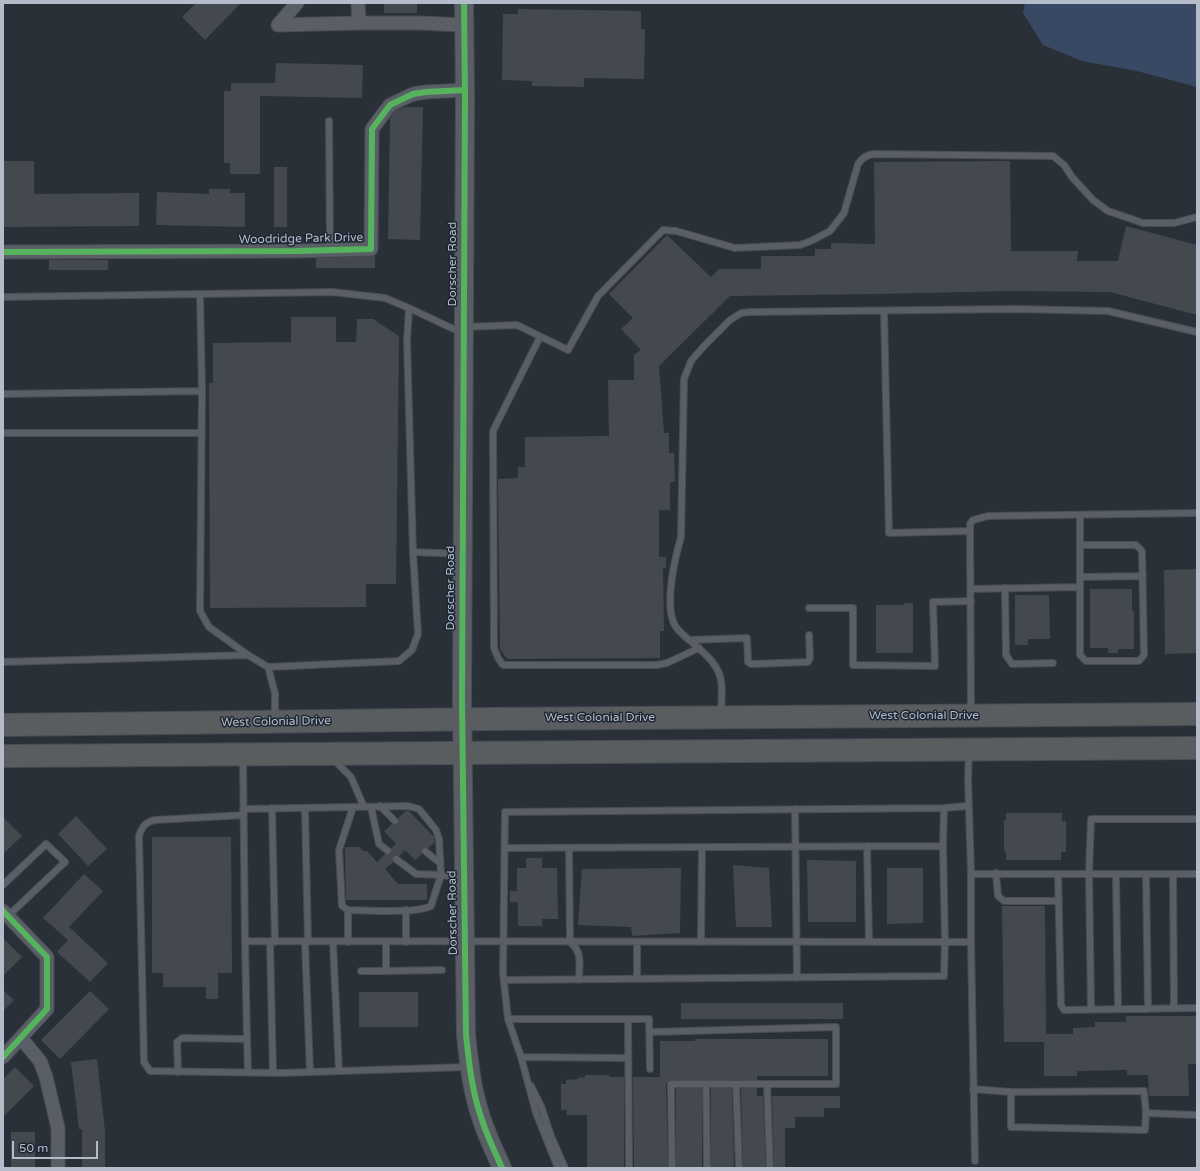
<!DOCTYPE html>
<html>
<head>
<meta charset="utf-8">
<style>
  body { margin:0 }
  #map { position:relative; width:1200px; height:1171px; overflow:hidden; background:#2a3038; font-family:"Varela Round",sans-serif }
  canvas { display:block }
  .frame { position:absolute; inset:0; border:4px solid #b4bcc9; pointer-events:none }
  .scale { position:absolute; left:12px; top:1141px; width:86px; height:18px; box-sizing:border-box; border:2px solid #b4bcc9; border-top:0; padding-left:5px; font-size:12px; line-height:14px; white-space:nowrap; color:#b4bcc9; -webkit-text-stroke:3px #1d2633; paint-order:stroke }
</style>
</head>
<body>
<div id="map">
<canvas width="1200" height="1171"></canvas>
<div class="frame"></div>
<div class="scale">50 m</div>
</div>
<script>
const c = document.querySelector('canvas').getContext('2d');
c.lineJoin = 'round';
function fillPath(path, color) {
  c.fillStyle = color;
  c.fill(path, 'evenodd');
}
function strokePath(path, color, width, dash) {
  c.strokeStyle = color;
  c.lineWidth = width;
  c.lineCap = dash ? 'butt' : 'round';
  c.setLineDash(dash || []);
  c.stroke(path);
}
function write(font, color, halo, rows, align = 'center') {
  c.font = font + ' "Varela Round",sans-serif';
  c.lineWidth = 3;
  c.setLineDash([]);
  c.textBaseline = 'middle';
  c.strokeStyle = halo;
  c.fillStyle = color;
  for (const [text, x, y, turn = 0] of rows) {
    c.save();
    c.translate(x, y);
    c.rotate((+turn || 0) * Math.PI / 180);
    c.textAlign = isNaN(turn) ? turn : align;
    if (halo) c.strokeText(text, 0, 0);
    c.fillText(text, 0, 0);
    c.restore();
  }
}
fillPath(new Path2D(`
  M1025,3H1197V87L1137,71L1082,61L1043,45L1023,13Z`), '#384963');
fillPath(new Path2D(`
  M196,3H241L205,40L182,17Z
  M384,3H417V13H384Z
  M518,9L641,11V29H645L644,79L584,78V87L532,86V81L502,80L503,14H518Z
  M276,63L363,65L362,98L260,96V174H230V163H224V91H231V83H275Z
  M405,107H423L420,240L388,239L390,118L395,111Z
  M3,161H34V194L139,193V226L3,227Z
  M1010,161L1011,251H1078L1077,261H1118L1126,226L1197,245V315L1110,292L1012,291L875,294L730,296L659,366L664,433H669V453H674L675,482H670V510H659V557H666V568H663L664,631H660V658L507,659L500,649L498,479L518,478V467H525V437L609,436L608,380H634V355L641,350L621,329L633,318L609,294L667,235L711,277L719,269H761V256H815V249H831V243L875,244L874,162Z
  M274,167H287V227H274Z
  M209,189H230V193H245V227L156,225L157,192L209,194Z
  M375,256V268H316V258Z
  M49,260H108V270H49Z
  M291,317H336V342H356L357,319H373L399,336L396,584H366V607L210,608L209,383H213V343L291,342Z
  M1197,569V653L1165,654L1164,570Z
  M1090,589H1132V611H1134V649H1118V653H1108V648H1090Z
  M1015,595H1049L1050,639H1028V645H1015Z
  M904,603H913V653H876V605H904Z
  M406,811H409L434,837L435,842L428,848L425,847L422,848L421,851L422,854L415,860L405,850L399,856L394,855L392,858L393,862L385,869L398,884H427V900H346L345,847H359L363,851H367L377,862L385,854L390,855L392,852L391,848L396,844L384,831L392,824L394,825L398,824L399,822L398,818Z
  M1006,813H1062V821H1066V852H1061V860H1006V852L1004,851V820H1006Z
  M76,816L107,849L88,866L58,834Z
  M3,817L22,836L3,854Z
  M152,837H231L232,973H218V999H206V987H163V973H152Z
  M526,858H542V868H557L558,919H542V926H518V902H510V891H517V868H526Z
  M807,860L856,861V922H808Z
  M733,865L769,868L772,927H736Z
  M681,868L680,933L632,936L631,927L578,925L582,869Z
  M887,868H923V923L887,924Z
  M84,874L103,891L69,927L108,963L90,982L57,952L68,940L43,918Z
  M1002,906H1045L1046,1034H1073V1028L1095,1027V1022H1126V1016H1197V1064H1188L1189,1096H1149L1148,1075H1127V1070L1077,1071V1076H1044V1042H1004Z
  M3,938L22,957L3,976Z
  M3,990L14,1000L3,1011Z
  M90,991L109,1009L60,1059L41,1040Z
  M359,992H418V1027H359Z
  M681,1003H843V1019H681Z
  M695,1039H828V1076H757V1080H669L666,1084L668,1168H634L633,1077H660V1041H695Z
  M97,1059L105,1131V1168H82V1129H79L71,1062Z
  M15,1067L34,1086L3,1117V1079Z
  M585,1075H609V1077H624V1168H587V1115H566L567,1110H561V1084H566V1080L579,1079V1077L585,1078Z
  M676,1088H702V1168H676Z
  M711,1088H732L734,1168H711Z
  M741,1088H757V1096H763L766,1168H743Z
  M772,1096H840V1108H824V1117H795V1128H785V1168H774Z
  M11,1132H35V1168H11Z`), '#444950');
const lane = new Path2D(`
  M329,121L330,250
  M200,294L202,391L200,611L209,627L248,655
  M3,297L332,292L385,298L409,308
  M884,311L889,533L970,531
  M465,327L517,325L568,350L598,296L663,230L676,231L735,248L800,245L811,241L830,231L844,213L858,164C862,158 867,155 873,154L1053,156L1064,165L1072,177L1093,200L1108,211L1143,223H1174L1197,217
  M540,337L493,431L494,648L498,658L503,665H657L667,663L699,648
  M3,394L202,391
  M3,433H201
  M1080,515V655L1086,661H1139L1144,655L1142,551L1136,545H1080
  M413,552L462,554
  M1080,577L1143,576
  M1005,588L1006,655L1012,664L1053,663
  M971,589L1080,587
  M809,608H853V665L935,666L933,602L971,601
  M690,640L747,638L748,662L751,664L808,662L810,658L809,635
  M3,662L248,655L268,667L399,661L412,650L418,634L413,552L407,341L409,308L462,333
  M268,667L275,693V719
  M971,712L970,524L973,520L988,516L1197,513
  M721,714C721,703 723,690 721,680C718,664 705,654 694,644C688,639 680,633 676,627C663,608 675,558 681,537L684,379L691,361L704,346L730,320L741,313L750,312L1015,309L1108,311L1197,332
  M969,753L968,777L971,874V942L975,1161
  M243,759L245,941L971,942
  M333,759L351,777L364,807
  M380,806L395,821
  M353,807L339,850L342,906L348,910C368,910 415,914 431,906L441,875L416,874L396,859
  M371,807L379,844L388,851
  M272,808L275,942
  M305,808L308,942
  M243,809L408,806L419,809L436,830L439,839L441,875L462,877
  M795,809L797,978
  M244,815L155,820C145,822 142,827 139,836L144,1062L150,1071L279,1073L467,1067
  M867,846L869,941
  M505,848L943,846L944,808
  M569,848L570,942C583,952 579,965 579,980
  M425,851L440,863
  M996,873L998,896L1004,901H1059
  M971,874H1197
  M1058,874L1061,1005L1064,1010L1197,1008
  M1116,874L1118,1009
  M1146,874L1148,1009
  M1173,874L1174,1008
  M3,885L46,844L65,862L8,916
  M348,910V942
  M406,910V942
  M245,941L247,1039
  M270,942L273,1073
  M305,942L310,1072
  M333,942L339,1071
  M386,942V971L442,970
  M637,942V979
  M701,942L702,847
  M361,971H386
  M504,980L944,976L945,941L943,846
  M1091,1009L1089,874L1091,819H1197
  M508,1019H628L629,1168
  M628,1019H649L650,1069
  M650,1032L836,1027V1084H671L672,1168
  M521,1057L627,1058
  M178,1072L177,1042L182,1038L247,1039L248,1072
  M706,1084L707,1168
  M736,1084L739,1168
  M767,1084L770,1168
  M531,1086L541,1106L551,1136L565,1168
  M973,1089L1011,1092L1144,1091L1146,1113L1197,1115
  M1011,1092V1127L1145,1130L1146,1113
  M558,1168L536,1113L521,1057L508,1019L503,973L505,812L944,808L968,806`);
const street = new Path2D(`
  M297,3L278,25L359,23L358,3
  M359,23H420L465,25
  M3,252L296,251L371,249L372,129L390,105L413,94L426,92L465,90
  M3,911L47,957V1009L3,1057
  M21,1038L40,1061L46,1077L58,1128V1168`);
const secondary = new Path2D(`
  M464,3L465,97L462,698L466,1035C469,1063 472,1092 482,1120C487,1136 495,1152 502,1168`);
const highway = new Path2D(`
  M3,725L490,719L1197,714
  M3,756L1197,748`);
strokePath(lane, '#484c53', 8);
strokePath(street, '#484c53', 15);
strokePath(secondary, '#484c53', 20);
strokePath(highway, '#474c53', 24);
strokePath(lane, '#5a5e66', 6);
strokePath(street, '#5a5e66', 13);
strokePath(secondary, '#595d64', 18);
strokePath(highway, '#5a5d60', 22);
strokePath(new Path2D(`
  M464,3L465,97L462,698L466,1035C469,1063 472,1092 482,1120C487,1136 495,1152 502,1168
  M3,252L296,251L371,249L372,129L390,105L413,94L426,92L465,90
  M3,911L47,957V1009L3,1057`), '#56b35d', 6);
write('12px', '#b4bcc9', '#1d2633', [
  ["Woodridge Park Drive",301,239,-1],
  ["Dorscher Road",453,264,-90],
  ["Dorscher Road",451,588,-90],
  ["West Colonial Drive",924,716],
  ["West Colonial Drive",600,718],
  ["West Colonial Drive",276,722,-1],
  ["Dorscher Road",453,913,-91]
]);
</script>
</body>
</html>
